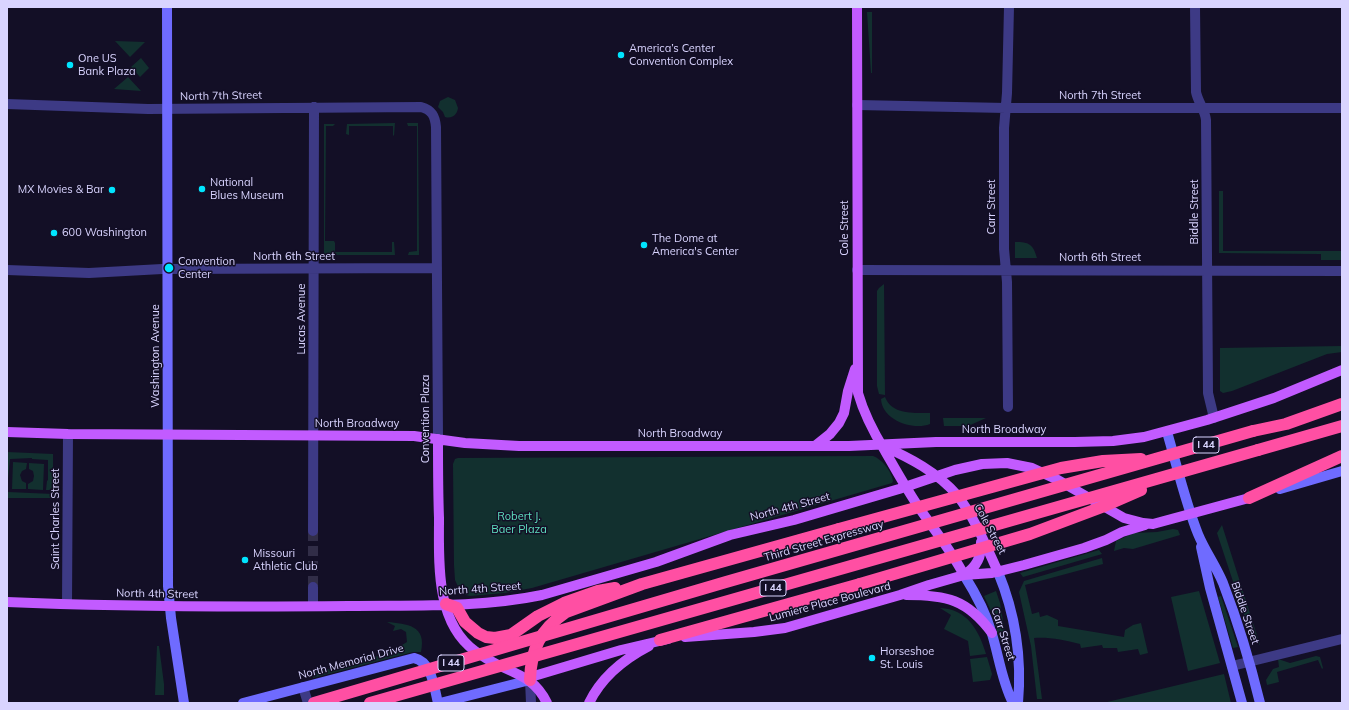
<!DOCTYPE html>
<html>
<head>
<meta charset="utf-8">
<style>
  body { margin:0 }
  #map { position:relative; width:1349px; height:710px; overflow:hidden; background:#130f26; font-family:Mulish,sans-serif }
  canvas { display:block }
  .frame { position:absolute; inset:0; border:8px solid #d9d4ff; pointer-events:none }
</style>
</head>
<body>
<div id="map">
<canvas width="1349" height="710"></canvas>
<div class="frame"></div>
</div>
<script>
const c = document.querySelector('canvas').getContext('2d');
c.lineJoin = 'round';
function fillPath(path, color) {
  c.fillStyle = color;
  c.fill(path, 'evenodd');
}
function strokePath(path, color, width, dash) {
  c.strokeStyle = color;
  c.lineWidth = width;
  c.lineCap = dash ? 'butt' : 'round';
  c.setLineDash(dash || []);
  c.stroke(path);
}
function write(font, color, halo, rows, align = 'center') {
  c.font = font + ' Mulish,sans-serif';
  c.lineWidth = 3;
  c.setLineDash([]);
  c.textBaseline = 'middle';
  c.strokeStyle = halo;
  c.fillStyle = color;
  for (const [text, x, y, turn = 0] of rows) {
    c.save();
    c.translate(x, y);
    c.rotate((+turn || 0) * Math.PI / 180);
    c.textAlign = isNaN(turn) ? turn : align;
    if (halo) c.strokeText(text, 0, 0);
    c.fillText(text, 0, 0);
    c.restore();
  }
}
fillPath(new Path2D(`
  M867,12H872V73H871Z
  M115,41L145,42L130,57Z
  M141,58L149,68L140,77L131,67Z
  M128,77L141,91L114,89Z
  M448,97L455,100L458,108C457,115 452,119 445,117L443,112L438,107L440,101Z
  M395,123L394,136L393,135V126H349V135L346,134L347,124Z
  M407,123H418L419,255H408L409,252L417,251V126H408Z
  M324,124H335L333,126H326L325,241H334L335,243V252H392V242H394L395,255H324Z
  M1219,191H1223V251H1342V260H1321V254L1219,253Z
  M1015,242C1029,242 1033,244 1037,258H1015Z
  M884,284L885,395L879,394L877,386V291L879,288Z
  M1342,346V352L1327,354L1232,391L1223,393L1220,391V348Z
  M885,397C892,415 914,413 930,413V424C913,431 882,420 881,399Z
  M943,418H986L968,426H944Z
  M7,452L53,454V490H46L47,481L48,480V460L32,459V458L10,459L8,479V492L53,494V498H7Z
  M873,456C882,459 892,472 893,481L892,483L532,588L504,593L470,596L466,595L460,591L455,580L454,565L453,464L455,459L458,458Z
  M13,462L27,463L26,469L22,471L20,475L22,481L26,483V489H12Z
  M29,463L44,464L43,490L28,489V484L33,481L34,476L33,471L29,469Z
  M1222,525L1260,645L1252,639L1217,533Z
  M1173,529L1178,530L1180,535L1133,549L1124,548L1114,551L1116,541L1134,533L1157,532Z
  M1099,550L1102,554L1023,577L1020,573Z
  M1102,558L1103,564L1025,585L1032,614L1039,612L1040,617L1047,615L1058,620V626L1124,637L1125,630L1133,625L1141,623L1148,653L1140,655L1138,649L1118,652L1117,648H1103L1102,645L1081,648L1080,644C1064,640 1050,637 1034,638L1042,699H1037L1031,646L1019,592L1024,581Z
  M996,591L1000,603L1006,639L1005,642L999,638L991,611L984,596Z
  M1199,591L1220,663L1188,671L1171,597Z
  M1221,596L1238,647L1233,648L1218,597Z
  M940,608C967,609 979,630 986,654L970,656L968,641L944,629L951,615Z
  M387,622C407,624 427,625 421,652H413L313,678L312,672L318,670V672C348,664 381,659 407,642L406,632L401,629L393,631L395,626Z
  M157,646H159L164,684V695H155Z
  M1316,656L1320,657L1323,668L1322,669L1318,660L1277,672L1279,682L1267,685L1266,680L1273,669L1279,667L1278,659L1290,663Z
  M987,657L992,674L990,680L973,682L970,659Z
  M1224,674L1231,703H1103Z`), '#12302f');
strokePath(new Path2D(`
  M313,531V587`), '#312d47', 10, [10, 5]);
strokePath(new Path2D(`
  M1195,7L1196,92C1198,102 1205,110 1206,120L1208,393L1214,418
  M7,104L148,109L421,107C432,110 435,116 436,127L438,439
  M857,105L1006,108H1342
  M7,270L89,273L162,269L437,268
  M857,270L1342,271
  M1008,407L1007,282L1004,249V128L1007,93L1009,7
  M313,531L314,107
  M67,604L68,434
  M313,606V587
  M1232,666L1342,639
  M530,680L531,703
  M303,687L308,703`), '#3d3a85', 10);
strokePath(new Path2D(`
  M167,7L168,586L171,618L184,703
  M1167,432C1177,466 1185,501 1198,534C1205,551 1216,566 1223,583C1238,622 1250,662 1260,703
  M1280,489L1342,471
  M1201,547L1210,588L1242,703
  M998,572C1015,613 1022,658 1018,703
  M964,575C976,594 986,613 992,634C999,657 1002,682 1013,703
  M243,703L414,658C432,662 434,687 438,703
  M440,703L530,680`), '#6f6bff', 10);
strokePath(new Path2D(`
  M857,7L858,393C864,414 874,433 885,451C897,472 908,492 922,512C936,532 952,552 964,575
  M7,432L68,434L414,436L465,443L519,446H849L936,442H1075L1113,441L1144,437L1207,420L1274,398L1342,370
  M438,439C438,465 438,492 439,518C439,562 435,622 475,651C482,656 490,661 498,665C520,675 536,680 547,703
  M815,446L830,434L839,423L844,413L848,391L855,369
  M883,446C910,458 937,472 957,495C975,518 986,546 998,572
  M964,575C977,567 982,556 981,542
  M906,595C946,595 967,599 992,633
  M7,602C121,607 235,607 349,606C413,605 479,608 542,595L656,562L730,535L794,520L899,489L955,470L982,464L1007,463L1032,468L1058,480L1124,518L1143,523L1153,524L1164,521L1249,498
  M685,637L754,632L785,628L900,595L929,585L964,575L992,573L1024,565L1084,548L1106,540L1122,532L1145,525
  M530,680L534,676L621,650L668,639
  M589,703C601,678 624,659 649,646`), '#c25bff', 10);
strokePath(new Path2D(`
  M1253,431L1286,424L1342,404
  M1258,450L1342,426
  M1249,498L1342,456
  M446,604L457,608L465,622L478,633L486,637L495,638L511,635L538,616L564,603L598,591L615,588
  M660,640L860,584
  M530,680C531,649 540,630 566,612L642,584L839,529`), '#ff4fa3', 12);
strokePath(new Path2D(`
  M839,529L1061,468L1103,461L1141,459
  M860,584L1030,534L1102,507L1141,490
  M314,703L726,582L1253,431
  M370,703L1258,450`), '#ff4fa3', 12);
for (const [x, y, r, color] of [
  [621,55,4,"#00e5ff"],
  [70,65,4,"#00e5ff"],
  [202,189,4,"#00e5ff"],
  [112,190,4,"#00e5ff"],
  [54,233,4,"#00e5ff"],
  [644,245,4,"#00e5ff"],
  [169,268,5,"#00e5ff"],
  [245,560,4,"#00e5ff"],
  [872,658,4,"#00e5ff"]
]) {
  const dot = new Path2D();
  dot.arc(x, y, r, 0, 2 * Math.PI);
  c.fillStyle = color;
  c.fill(dot);
  strokePath(dot, '#130f26', 1.5);
}
for (const [x, y, w] of [
  [1206,445,26],
  [773,588,26],
  [451,663,26]
]) {
  const box = new Path2D();
  box.roundRect(x - w / 2, y - 8, w, 16, 3);
  c.fillStyle = '#130f26';
  c.fill(box);
  strokePath(box, '#d9d4ff', 1);
}
write('bold 10px', '#d9d4ff', null, [
  ["I 44",1206,445],
  ["I 44",773,588],
  ["I 44",451,663]
]);
write('11px', '#d9d4ff', '#130f26', [
  ["America’s Center",629,49],
  ["Convention Complex",629,62],
  ["One US",78,59],
  ["Bank Plaza",78,72],
  ["National",210,183],
  ["Blues Museum",210,196],
  ["MX Movies & Bar",104,190,"right"],
  ["600 Washington",62,233],
  ["The Dome at",652,239],
  ["America's Center",652,252],
  ["Convention",178,262],
  ["Center",178,275],
  ["Missouri",253,554],
  ["Athletic Club",253,567],
  ["Horseshoe",880,652],
  ["St. Louis",880,665]
], 'left');
write('11px', '#d9d4ff', '#130f26', [
  ["North 7th Street",221,96,-1],
  ["North 7th Street",1100,96],
  ["Carr Street",992,207,-90],
  ["Biddle Street",1195,212,-90],
  ["Cole Street",845,228,-90],
  ["North 6th Street",294,257],
  ["North 6th Street",1100,258],
  ["Lucas Avenue",302,319,-90],
  ["Washington Avenue",156,356,-90],
  ["Convention Plaza",426,419,-90],
  ["North Broadway",357,424],
  ["North Broadway",1004,430],
  ["North Broadway",680,434],
  ["North 4th Street",790,507,-15],
  ["Saint Charles Street",56,519,-90],
  ["Cole Street",990,529,62],
  ["Third Street Expressway",824,541,-16],
  ["North 4th Street",480,589,-4],
  ["North 4th Street",157,594,1],
  ["Lumiere Place Boulevard",830,602,-15],
  ["Biddle Street",1245,613,71],
  ["Carr Street",1003,634,72],
  ["North Memorial Drive",351,662,-15]
]);
write('11px', '#5fe0c0', '#130f26', [
  ["Robert J.",519,517],
  ["Baer Plaza",519,530]
]);
</script>
</body>
</html>
